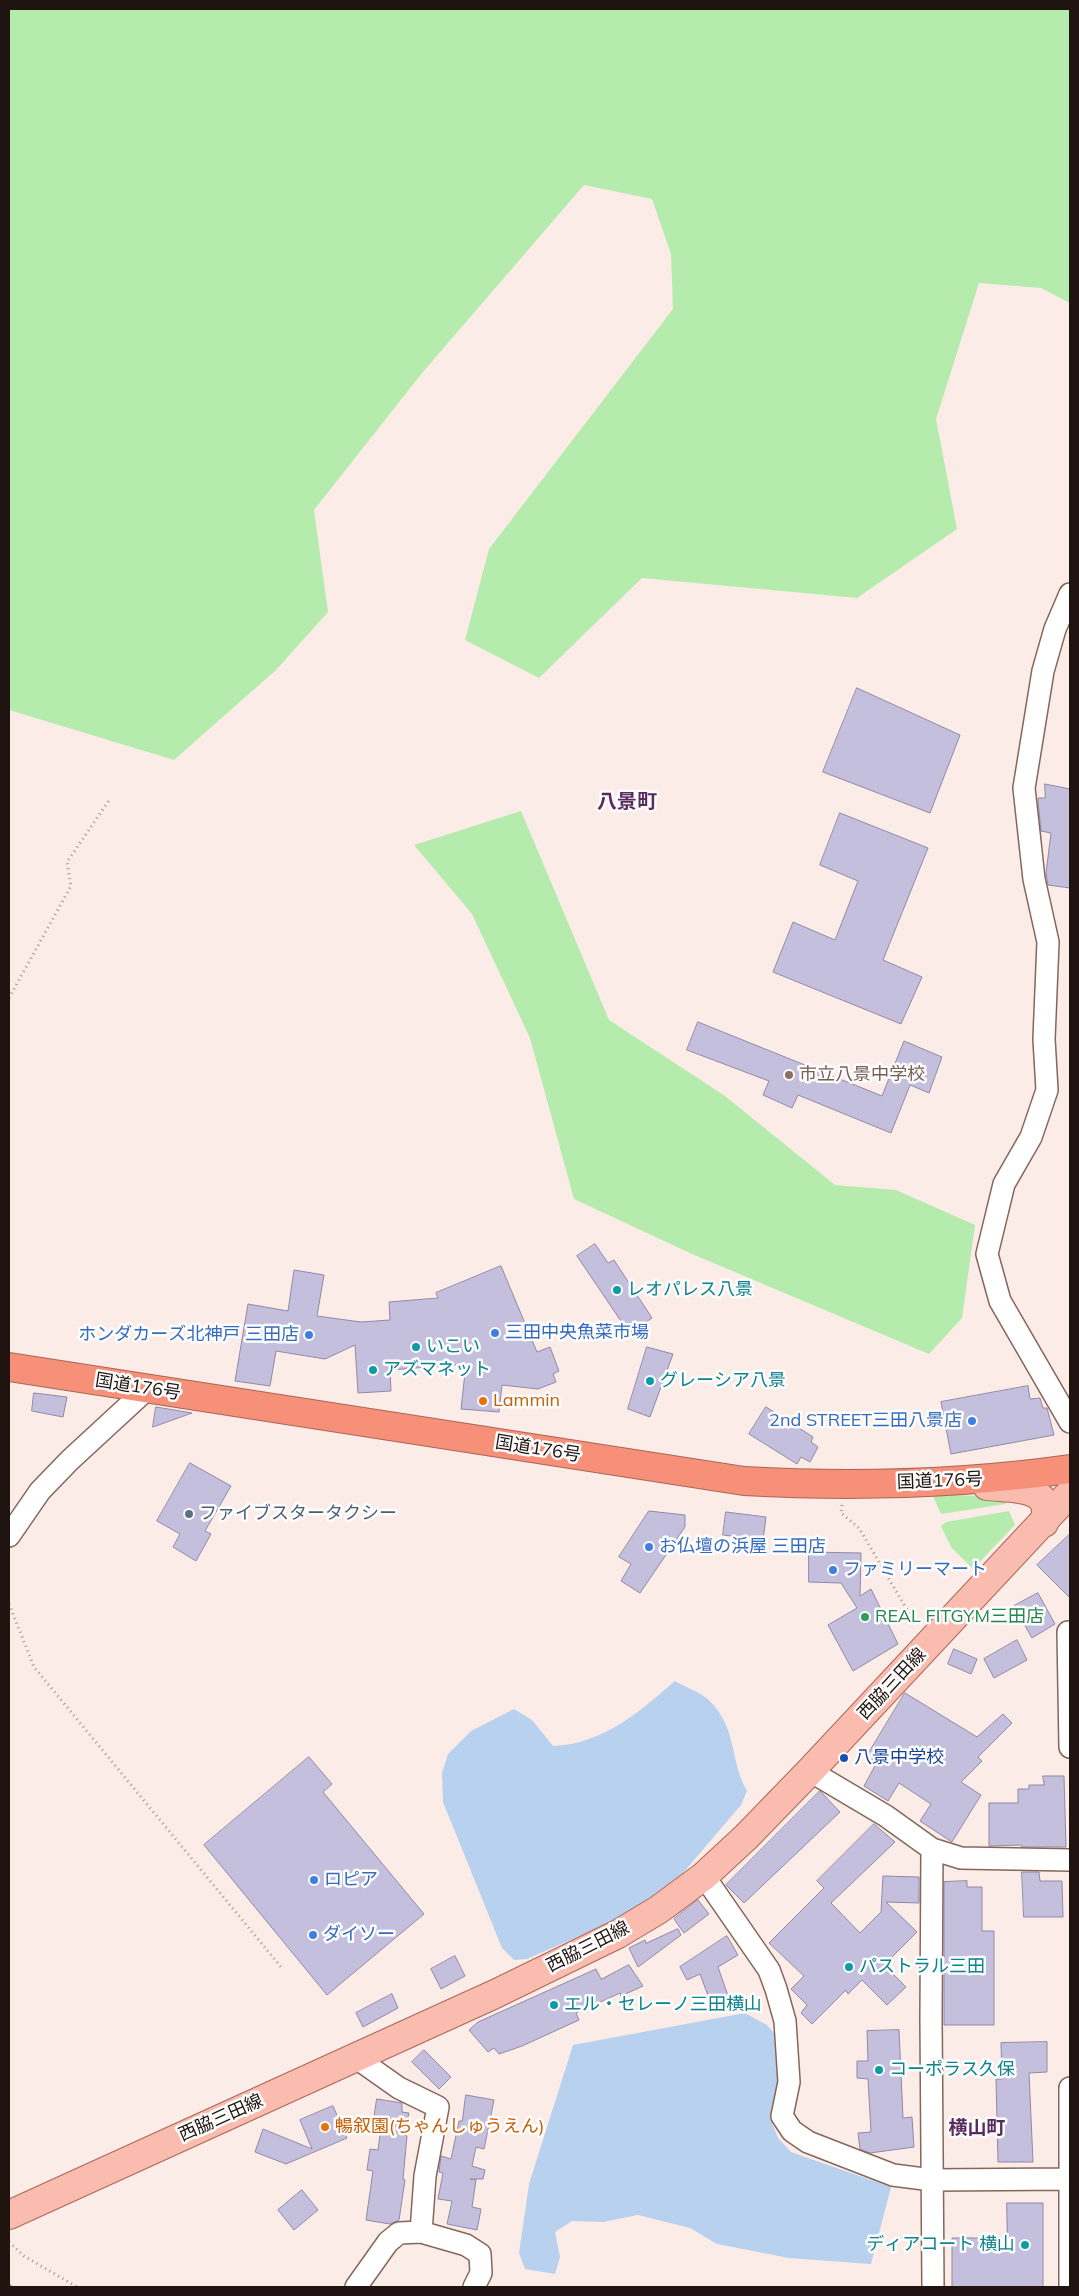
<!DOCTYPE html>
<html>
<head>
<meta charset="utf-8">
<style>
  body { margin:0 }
  #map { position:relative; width:1079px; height:2296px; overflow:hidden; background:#fbece7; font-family:Mulish,sans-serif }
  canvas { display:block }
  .frame { position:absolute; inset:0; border:10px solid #201410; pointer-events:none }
</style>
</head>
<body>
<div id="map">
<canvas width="1079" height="2296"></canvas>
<div class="frame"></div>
</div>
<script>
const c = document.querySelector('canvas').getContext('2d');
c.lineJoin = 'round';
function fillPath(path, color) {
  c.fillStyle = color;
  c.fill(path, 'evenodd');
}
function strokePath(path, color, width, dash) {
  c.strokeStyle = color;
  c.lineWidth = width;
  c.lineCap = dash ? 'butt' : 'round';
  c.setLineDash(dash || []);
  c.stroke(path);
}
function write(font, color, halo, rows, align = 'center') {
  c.font = font + ' Mulish,"Noto Sans JP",sans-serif';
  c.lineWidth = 5;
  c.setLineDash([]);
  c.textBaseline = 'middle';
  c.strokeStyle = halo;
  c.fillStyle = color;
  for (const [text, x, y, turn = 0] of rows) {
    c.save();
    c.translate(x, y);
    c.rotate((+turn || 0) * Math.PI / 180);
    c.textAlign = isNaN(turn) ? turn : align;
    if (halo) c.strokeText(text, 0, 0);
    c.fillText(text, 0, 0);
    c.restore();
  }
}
fillPath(new Path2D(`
  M9,9H1070V303L1041,288L979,283L936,419L957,529L857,598L642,578L539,678L465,640L489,549L673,309L671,254L652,199L584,185L422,373L314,510L328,612L276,670L174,760L9,710Z
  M521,811L609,1020L725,1096L835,1185L896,1190L975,1225L962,1318L929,1354L692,1254L574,1199L530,1038L472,914L414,845Z
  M932,1494L1004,1497L1006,1504L941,1514Z
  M1009,1511L1015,1525L973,1569L951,1547L941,1526L946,1522Z`), '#b5ecae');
fillPath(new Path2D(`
  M675,1681C685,1687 700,1692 709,1700C738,1729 729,1759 747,1791L741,1805L683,1873L625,1916L527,1959L514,1960L502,1948L443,1802L442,1773L448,1754L471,1731L514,1709L532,1720L553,1746C603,1744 639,1712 675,1681Z
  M745,2013L767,2025L781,2041L782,2076L770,2118L778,2138L791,2152L891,2187L871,2264L789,2258L717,2244L690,2228L638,2215L603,2222L572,2221L555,2232L560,2257L555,2274L525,2269L519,2253L529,2184L573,2045Z`), '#b8d1ef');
const building = new Path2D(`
  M857,688L960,735L930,813L823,772Z
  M1045,784L1070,789V888L1048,885L1046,873L1051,833L1041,831L1038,801V798H1045Z
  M840,813L928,848L883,960L922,977L901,1024L773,972L793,922L835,940L858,881L820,865Z
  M698,1022L882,1096L904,1041L942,1057L929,1093L910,1085L891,1133L798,1095L792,1108L763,1095L769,1081L687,1050Z
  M595,1244L608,1263L614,1260L652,1318L629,1333L577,1256Z
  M501,1266L537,1352L550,1347L559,1371L553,1374L556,1382L538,1389L502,1385L499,1412L461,1409L466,1364L390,1370L391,1391L358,1393L355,1345L325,1359L276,1351L270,1386L235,1381L248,1304L288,1311L294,1270L324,1275L317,1316L361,1322L390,1320L389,1302L438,1298L436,1293Z
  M647,1347L673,1354L650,1417L628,1409Z
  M1028,1386L1030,1399L1040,1398L1043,1408H1047L1054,1435L951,1454L941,1402Z
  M34,1393L67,1397L63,1417L32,1411Z
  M156,1407L192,1413L153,1427Z
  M766,1407L813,1437L811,1442L818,1447L810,1462L801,1457L797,1464L749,1434Z
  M190,1463L231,1486L205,1531L211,1534L196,1561L173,1547L180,1534L157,1521Z
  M649,1511L685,1515V1527L640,1593L621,1581L631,1564L619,1557Z
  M726,1512L766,1517L763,1540L723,1535Z
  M1070,1534V1598L1037,1565Z
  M809,1552L861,1553L860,1596L871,1589L898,1644L853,1671L828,1625L857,1608L841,1583L809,1582Z
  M1038,1593L1055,1624L1032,1638L1014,1606Z
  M1017,1640L1027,1660L994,1678L984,1659Z
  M954,1649L977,1659L971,1674L948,1664Z
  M905,1693L977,1737L1003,1714L1012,1723L978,1757L982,1761L961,1782L981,1795L952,1842L920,1821L931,1804L899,1783L888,1801L864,1786L876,1764L867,1756Z
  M309,1757L332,1784L323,1792L424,1914L327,1995L204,1845Z
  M1043,1776H1064L1066,1847H1022L1021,1845L989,1846V1803H1018V1789H1029V1785H1044Z
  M820,1791L840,1812L744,1903L726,1885Z
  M874,1824L895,1842L831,1903L860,1933L881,1912L883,1876L919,1877V1903L886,1902L917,1932L884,1965L906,1987L887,2005L862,1980L848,1994L846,1990L812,2024L801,2013L807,2005L791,1989L804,1976L769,1943L824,1888L817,1881Z
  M1022,1872H1039L1040,1881H1062L1063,1917H1024Z
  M967,1881V1887H982V1931H994V2025H944V1882Z
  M698,1900L709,1914L684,1933L674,1919Z
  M678,1929L681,1935L638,1967L629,1948L645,1940L646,1943Z
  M727,1936L738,1955L718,1967L732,2007L714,2012L700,1974L687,1980L680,1967Z
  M455,1956L465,1976L441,1989L431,1969Z
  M629,1965L643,1986L621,1996L620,1993L576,2013L579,2020L522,2046L499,2054L494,2048L488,2052L469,2030L478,2022L596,1969L601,1979Z
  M392,1994L398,2008L363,2027L356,2013Z
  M899,2030L903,2118L912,2117L914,2147L870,2153L860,2149L858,2133L871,2132L868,2079L857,2078V2061H868L867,2031Z
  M1047,2042V2072L1029,2073L1033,2162H998L996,2079H1002L1001,2043Z
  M424,2050L451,2077L439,2089L412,2062Z
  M466,2095L494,2100L484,2149L476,2147L472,2166L485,2170L483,2179H470L476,2180L472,2207L481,2209L477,2230L447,2224L452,2201L438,2199L443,2173L439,2172L441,2156L451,2159L459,2121H462Z
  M377,2099L402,2103V2112L409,2113L404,2135L407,2136L403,2179L405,2180L399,2220L390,2224L366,2220L373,2171L367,2170L370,2149L378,2150L382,2120L374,2119Z
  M333,2106L347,2138L286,2164L255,2152L263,2129L312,2149L300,2120Z
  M302,2190L318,2210L294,2230L278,2210Z
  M1007,2203H1043V2287H952V2238H1007Z`);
fillPath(building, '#c5bfde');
strokePath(building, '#9089a7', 1);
const street = new Path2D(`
  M1070,594L1055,629L1043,671L1024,788L1034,879L1048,942L1044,1039L1047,1090L1031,1137L1004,1184L987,1254L1000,1301L1070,1422
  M9,1536L40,1491L70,1460L147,1389
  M1068,1632L1070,1747
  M810,1771L886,1816L932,1849L961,1858L1070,1860
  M932,1849L931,2018L933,2287
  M704,1876L769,1970L776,1989L785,2021L789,2082L782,2116L792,2131L808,2142L893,2175L932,2180L1070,2179
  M355,2057L399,2088L438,2107L425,2176L421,2232
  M356,2287L388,2242L399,2233L421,2232L466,2245L480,2254L481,2273L474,2287
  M1070,2287V2088`);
const primary = new Path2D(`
  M987,1486C1010,1489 1056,1484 1044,1523
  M9,2215L495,1994L618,1934L658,1910L704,1876L746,1837L810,1771L1070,1493`);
const highway = new Path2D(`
  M9,1367L744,1481C852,1487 963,1484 1070,1469`);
strokePath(street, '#85665b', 24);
strokePath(primary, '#ab6554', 30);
strokePath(highway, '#ab6554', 30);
strokePath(new Path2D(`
  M9,998L71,886L67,862L110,799
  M842,1505L841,1513L859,1528L916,1625
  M9,1604L34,1667L281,1967
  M9,2242L24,2256L77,2287`), '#a29490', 3, [1, 4]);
strokePath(street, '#fff', 21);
strokePath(primary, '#fabcaf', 28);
strokePath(highway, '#f69079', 28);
strokePath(new Path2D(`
  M9,2286L11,2287`), '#8e807c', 4, [2.5, 5]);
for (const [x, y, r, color] of [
  [789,1075,5,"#8d6e63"],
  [617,1290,5,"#0f9aa8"],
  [495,1333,5,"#3f7fe0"],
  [309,1335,5,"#3f7fe0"],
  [416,1347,5,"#0f9aa8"],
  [373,1370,5,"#0f9aa8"],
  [650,1381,5,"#0f9aa8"],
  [483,1401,5,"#e8710a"],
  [972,1421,5,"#3f7fe0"],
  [189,1514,5,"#5c6f8a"],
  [649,1547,5,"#3f7fe0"],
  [833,1570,5,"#3f7fe0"],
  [865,1617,5,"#2e9e5b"],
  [844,1758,5,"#1a4fb4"],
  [314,1880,5,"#3f7fe0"],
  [313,1935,5,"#3f7fe0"],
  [849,1967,5,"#0f9aa8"],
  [554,2005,5,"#0f9aa8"],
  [879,2070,5,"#0f9aa8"],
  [325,2127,5,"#e8710a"],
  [1025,2245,5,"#0f9aa8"]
]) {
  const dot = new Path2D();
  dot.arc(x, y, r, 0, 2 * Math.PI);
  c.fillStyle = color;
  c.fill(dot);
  strokePath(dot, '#fdfdfd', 2);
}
write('18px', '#785e54', '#fdfdfd', [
  ["市立八景中学校",799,1075]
], 'left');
write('18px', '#0d838f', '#fdfdfd', [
  ["レオパレス八景",627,1290],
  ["いこい",426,1347],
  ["アズマネット",383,1370],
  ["グレーシア八景",660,1381],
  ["パストラル三田",859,1967],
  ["エル・セレーノ三田横山",564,2005],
  ["コーポラス久保",889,2070],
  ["ディアコート 横山",1015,2245,"right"]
], 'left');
write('18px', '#366cbe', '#fdfdfd', [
  ["三田中央魚菜市場",505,1333],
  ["ホンダカーズ北神戸 三田店",299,1335,"right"],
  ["2nd STREET三田八景店",962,1421,"right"],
  ["お仏壇の浜屋 三田店",659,1547],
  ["ファミリーマート",843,1570],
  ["ロピア",324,1880],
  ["ダイソー",323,1935]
], 'left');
write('18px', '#201410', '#fdfdfd', [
  ["国道176号",138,1387,9],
  ["国道176号",538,1449,9],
  ["国道176号",940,1481,-2],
  ["西脇三田線",892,1684,-47],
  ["西脇三田線",588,1947,-27],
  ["西脇三田線",221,2118,-24]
]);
write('18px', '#c56008', '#fdfdfd', [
  ["Lammin",493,1401],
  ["暢叙園(ちゃんしゅうえん)",335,2127]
], 'left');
write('18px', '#4e5e75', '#fdfdfd', [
  ["ファイブスタータクシー",199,1514]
], 'left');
write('18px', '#27864d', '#fdfdfd', [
  ["REAL FITGYM三田店",875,1617]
], 'left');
write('18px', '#164399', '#fdfdfd', [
  ["八景中学校",854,1758]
], 'left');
write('bold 19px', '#582b5f', '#fdfdfd', [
  ["横山町",977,2128]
]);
write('bold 20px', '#582b5f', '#fdfdfd', [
  ["八景町",627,802]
]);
</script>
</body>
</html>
